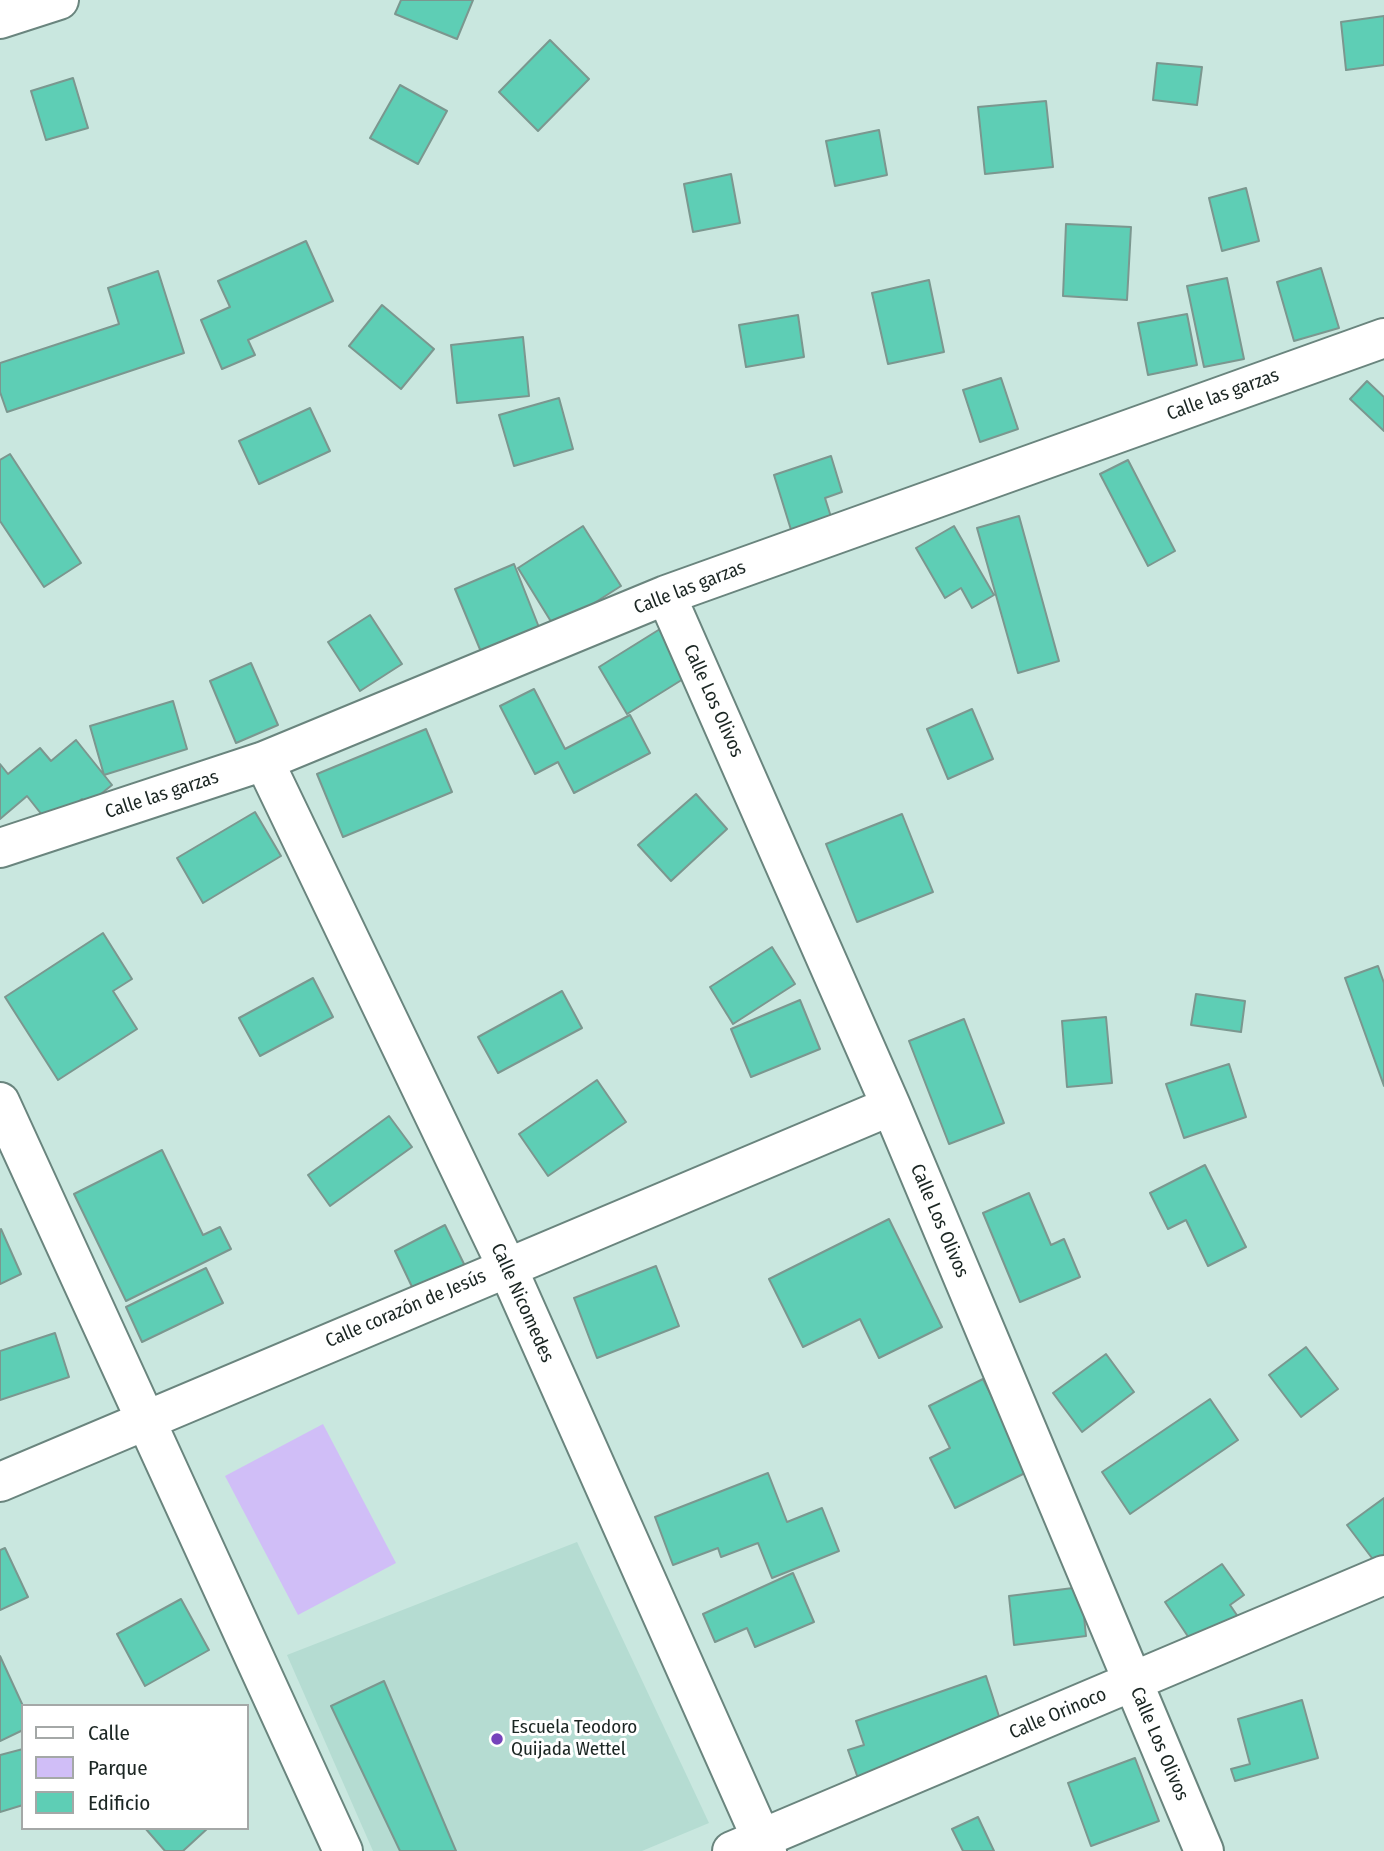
<!DOCTYPE html>
<html>
<head>
<meta charset="utf-8">
<style>
  body { margin:0 }
  #map { position:relative; width:1384px; height:1851px; overflow:hidden; background:#c9e7df; font-family:"Fira Sans Condensed",sans-serif }
  canvas { display:block }
  .legend { position:absolute; left:21px; top:1704px; width:228px; height:126px; box-sizing:border-box; background:#fff; border:2px solid #a4a8a7; margin:0; padding:9px 12px; list-style:none; font-size:21px; color:#1b2623 }
  .legend li { display:flex; align-items:center; gap:14px; height:35px }
  .legend b { width:35px; border:2px solid #a4a8a7 }
</style>
</head>
<body>
<div id="map">
<canvas width="1384" height="1851"></canvas>
<ul class="legend">
<li><b style="height:9px;background:#fff"></b>Calle</li>
<li><b style="height:19px;background:#d0bef7"></b>Parque</li>
<li><b style="height:19px;background:#5eceb5"></b>Edificio</li>
</ul>
</div>
<script>
const c = document.querySelector('canvas').getContext('2d');
c.lineJoin = 'round';
function fillPath(path, color) {
  c.fillStyle = color;
  c.fill(path, 'evenodd');
}
function strokePath(path, color, width, dash) {
  c.strokeStyle = color;
  c.lineWidth = width;
  c.lineCap = dash ? 'butt' : 'round';
  c.setLineDash(dash || []);
  c.stroke(path);
}
function write(font, color, halo, rows, align = 'center') {
  c.font = font + ' "Fira Sans Condensed",sans-serif';
  c.lineWidth = 6;
  c.setLineDash([]);
  c.textBaseline = 'middle';
  c.strokeStyle = halo;
  c.fillStyle = color;
  for (const [text, x, y, turn = 0] of rows) {
    c.save();
    c.translate(x, y);
    c.rotate((+turn || 0) * Math.PI / 180);
    c.textAlign = isNaN(turn) ? turn : align;
    if (halo) c.strokeText(text, 0, 0);
    c.fillText(text, 0, 0);
    c.restore();
  }
}
fillPath(new Path2D(`
  M577,1542L709,1823L642,1851H373L287,1655Z`), '#b5dcd2');
fillPath(new Path2D(`
  M323,1424L396,1563L298,1615L225,1476Z`), '#d0bef7');
const building = new Path2D(`
  M401,0H473L457,39L395,14Z
  M1384,16V65L1346,70L1341,22Z
  M550,40L589,79L538,131L499,92Z
  M1157,63L1202,67L1197,105L1153,100Z
  M73,78L88,128L46,140L31,91Z
  M400,85L447,111L418,164L370,138Z
  M1046,101L1053,167L985,174L978,107Z
  M879,130L887,175L835,186L826,141Z
  M731,174L740,223L693,232L684,184Z
  M1246,188L1259,241L1222,251L1209,198Z
  M1066,224L1131,227L1127,300L1063,296Z
  M306,241L333,301L248,340L255,355L222,369L201,320L230,307L218,281Z
  M1321,268L1339,328L1294,341L1277,282Z
  M158,271L184,353L7,412L0,392V363L119,324L108,288Z
  M1227,278L1244,359L1204,367L1187,286Z
  M929,280L944,352L888,364L872,293Z
  M382,305L434,349L401,389L349,346Z
  M1187,314L1197,365L1148,375L1138,323Z
  M798,315L804,357L746,367L739,325Z
  M523,337L529,396L457,403L451,345Z
  M1001,378L1018,429L980,442L963,390Z
  M1367,381L1384,397V431L1350,399Z
  M559,398L573,449L514,466L499,415Z
  M310,408L330,451L259,484L239,441Z
  M10,454L81,563L44,587L0,521V460Z
  M831,456L842,492L825,498L832,520L792,533L774,475Z
  M1128,460L1175,551L1148,566L1100,474Z
  M1019,516L1059,661L1018,673L977,528Z
  M583,526L621,586L555,628L518,568Z
  M954,526L994,595L972,608L961,588L945,598L916,548Z
  M514,564L542,635L484,659L455,589Z
  M370,615L402,664L360,691L328,642Z
  M660,629L688,676L627,714L599,667Z
  M251,663L278,725L236,743L210,681Z
  M534,689L565,749L630,715L650,753L574,793L558,762L535,774L500,706Z
  M173,701L187,749L104,775L90,726Z
  M972,709L993,759L948,779L927,729Z
  M426,729L452,792L343,837L317,774Z
  M76,740L112,785L86,806L82,799L50,825L27,796L0,819V764L8,774L40,748L51,761Z
  M696,794L727,829L671,881L638,845Z
  M255,812L281,856L203,903L177,858Z
  M902,814L933,892L857,922L826,844Z
  M103,933L132,979L113,991L137,1029L58,1080L5,997Z
  M772,947L795,984L733,1024L710,987Z
  M1378,966L1384,983V1086L1345,978Z
  M313,978L333,1017L260,1056L239,1018Z
  M562,991L582,1028L498,1073L478,1037Z
  M1196,994L1245,1001L1241,1032L1191,1025Z
  M800,1000L820,1049L751,1077L731,1029Z
  M1106,1017L1112,1083L1067,1087L1062,1021Z
  M964,1019L1004,1123L949,1144L909,1041Z
  M1229,1064L1246,1117L1184,1138L1166,1084Z
  M597,1080L626,1122L548,1176L519,1134Z
  M389,1116L412,1147L330,1206L308,1175Z
  M162,1150L203,1235L220,1227L231,1249L126,1301L74,1194Z
  M1205,1165L1246,1247L1208,1266L1186,1220L1168,1229L1150,1193Z
  M1029,1193L1051,1245L1064,1239L1080,1277L1020,1302L983,1213Z
  M889,1219L942,1327L879,1358L860,1319L803,1347L769,1279Z
  M445,1225L465,1266L414,1291L395,1251Z
  M1,1229L21,1274L0,1284V1230Z
  M656,1266L679,1326L597,1358L574,1298Z
  M206,1268L223,1303L142,1342L126,1307Z
  M55,1333L69,1377L0,1400V1351Z
  M1306,1347L1338,1389L1301,1417L1269,1375Z
  M1106,1354L1134,1392L1082,1432L1053,1393Z
  M983,1379L1029,1471L955,1508L930,1458L950,1448L929,1406Z
  M1210,1399L1238,1440L1130,1514L1102,1472Z
  M768,1473L787,1522L822,1508L839,1551L772,1578L758,1543L721,1557L718,1548L673,1565L655,1517Z
  M1384,1498V1562L1378,1566L1347,1525Z
  M5,1548L28,1597L0,1610V1550Z
  M1222,1564L1244,1595L1230,1605L1243,1624L1199,1653L1165,1602Z
  M793,1573L814,1622L755,1647L747,1628L715,1642L703,1614Z
  M1081,1587L1086,1636L1014,1645L1009,1596Z
  M181,1599L209,1650L145,1686L117,1634Z
  M0,1656L23,1706V1730L0,1741Z
  M986,1676L1005,1735L860,1784L848,1750L864,1745L856,1721Z
  M384,1681L456,1851H400L331,1706Z
  M1302,1700L1318,1758L1235,1781L1231,1769L1250,1764L1238,1719Z
  M23,1749V1805L0,1812V1755Z
  M1135,1758L1159,1821L1091,1846L1068,1783Z
  M978,1817L994,1851H963L952,1829Z
  M145,1828H208L183,1851H165Z`);
fillPath(building, '#5eceb5');
strokePath(building, '#7b978f', 2);
const minor = new Path2D(`
  M0,19L59,0
  M666,595L891,1106L1204,1851
  M264,761L507,1267L767,1851
  M0,848L264,761L666,595L1384,338
  M0,1102L343,1851
  M0,1482L891,1106
  M732,1851L1384,1575`);
strokePath(minor, '#6a857e', 42);
strokePath(minor, '#fff', 38);
for (const [x, y, r, color] of [
  [497,1739,7,"#7543bb"]
]) {
  const dot = new Path2D();
  dot.arc(x, y, r, 0, 2 * Math.PI);
  c.fillStyle = color;
  c.fill(dot);
  strokePath(dot, '#fff', 2.5);
}
write('19px', '#1b2623', '#fff', [
  ["Calle las garzas",1223,395,-20],
  ["Calle las garzas",690,588,-21],
  ["Calle Los Olivos",713,701,66],
  ["Calle las garzas",162,795,-18],
  ["Calle Los Olivos",939,1221,67],
  ["Calle Nicomedes",522,1303,66],
  ["Calle corazón de Jesús",406,1309,-23],
  ["Calle Orinoco",1058,1714,-23],
  ["Calle Los Olivos",1159,1744,67]
]);
write('19px', '#1b2623', '#fff', [
  ["Escuela Teodoro",511,1728],
  ["Quijada Wettel",511,1750]
], 'left');
</script>
</body>
</html>
